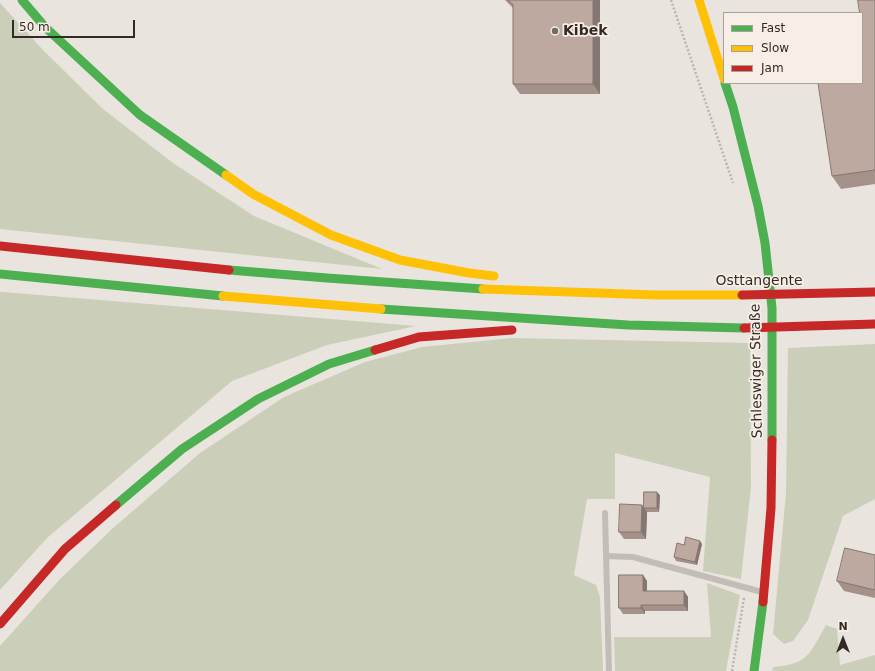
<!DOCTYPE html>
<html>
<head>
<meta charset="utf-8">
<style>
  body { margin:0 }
  #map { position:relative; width:875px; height:671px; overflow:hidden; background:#eae4de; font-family:"DejaVu Sans",sans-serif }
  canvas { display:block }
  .legend { position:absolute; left:723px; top:12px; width:140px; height:72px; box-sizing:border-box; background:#f7efe5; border:1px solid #a9a099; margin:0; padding:5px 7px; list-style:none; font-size:12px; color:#332a26 }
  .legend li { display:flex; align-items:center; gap:8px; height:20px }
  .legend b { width:20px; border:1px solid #a9a099 }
  .north { position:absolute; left:823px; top:619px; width:40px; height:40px; -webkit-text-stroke:3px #f7efe5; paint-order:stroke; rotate:0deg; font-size:11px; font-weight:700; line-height:16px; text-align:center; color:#332a26 }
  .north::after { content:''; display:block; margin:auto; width:14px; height:18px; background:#332a26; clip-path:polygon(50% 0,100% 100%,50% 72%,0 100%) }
  .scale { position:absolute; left:12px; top:20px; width:123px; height:18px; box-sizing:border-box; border:2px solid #332a26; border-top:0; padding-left:5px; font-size:12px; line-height:14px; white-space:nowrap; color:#332a26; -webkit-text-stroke:3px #f7efe5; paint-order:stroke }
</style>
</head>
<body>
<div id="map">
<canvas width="875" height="671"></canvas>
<ul class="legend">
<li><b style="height:5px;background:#4caf50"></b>Fast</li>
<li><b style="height:5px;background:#ffc107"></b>Slow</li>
<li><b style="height:5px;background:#c62828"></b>Jam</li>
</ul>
<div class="north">N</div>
<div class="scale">50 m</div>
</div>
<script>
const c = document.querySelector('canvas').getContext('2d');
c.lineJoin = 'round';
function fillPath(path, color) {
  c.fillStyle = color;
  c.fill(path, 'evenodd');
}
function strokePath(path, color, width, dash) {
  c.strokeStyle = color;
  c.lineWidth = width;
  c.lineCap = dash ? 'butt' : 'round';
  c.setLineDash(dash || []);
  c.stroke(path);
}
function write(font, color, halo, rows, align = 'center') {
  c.font = font + ' "DejaVu Sans",sans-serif';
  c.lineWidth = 3.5;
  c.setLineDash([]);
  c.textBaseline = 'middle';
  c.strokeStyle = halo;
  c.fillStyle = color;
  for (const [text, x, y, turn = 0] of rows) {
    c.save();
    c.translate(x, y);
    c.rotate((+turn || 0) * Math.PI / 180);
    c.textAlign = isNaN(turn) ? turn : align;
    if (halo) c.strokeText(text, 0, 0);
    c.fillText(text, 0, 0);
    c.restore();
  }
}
fillPath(new Path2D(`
  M0,3L44,51L103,109L173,163L254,216L382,269L0,229Z
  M0,292H3L416,326L327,345L232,381L47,538L0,590Z
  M512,338L750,343L751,487L741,579L703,571L710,477L615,453V499H587L574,575L596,585L600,597L603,671H0V646L60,579L112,529L200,453L284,397L365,362L422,347Z
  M875,344V499L843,516L808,620L793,641L784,644L773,634L786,493L788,348Z
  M707,583L740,595L726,671H615L614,637H711Z
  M826,625L837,629L840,665L875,655V671H772L773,667C809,664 809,654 826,625Z`), '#cbcfb9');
strokePath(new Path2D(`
  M671,0L733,183
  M732,671L744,598`), '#bbb5b0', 2.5, [2, 2]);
strokePath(new Path2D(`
  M605,513L609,671
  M606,556L633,557L762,592`), '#c3bdb7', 6);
strokePath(new Path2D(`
  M22,0L45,27L140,115L226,175
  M725,83L733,107L758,206L765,243L772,308V440
  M229,270L327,278L483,289
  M0,274L223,296
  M381,309L628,325L744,328
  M116,505L182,449L258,399L329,364L375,350
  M754,671L763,602`), '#4caf50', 9);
strokePath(new Path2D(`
  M699,0L724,79
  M226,175L253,194L331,235L400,260L469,273L494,276
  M483,289L656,295H742
  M223,296L381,309`), '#ffc107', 9);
strokePath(new Path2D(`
  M0,246L229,270
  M742,295L875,292
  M744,328L875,324
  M375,350L419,337L512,330
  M763,602L771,508L772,440
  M0,624L65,549L116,505`), '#c62828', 9);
fillPath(new Path2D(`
  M505,0H600V94H520L513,84V8Z
  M875,0V184L841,189L832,176L862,83V13Z
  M660,495L659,512H647L646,539H624L619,532L642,505L644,508Z
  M702,544L697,565L676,561L674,557L684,545Z
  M875,555V598L844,591L837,581Z
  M643,575L647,581V591H684L688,597V611H645V614H623L619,608Z`), '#a3918a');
fillPath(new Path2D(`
  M593,0H600V94L593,84Z
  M657,492L660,495L659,512L657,508Z
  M642,505L647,512L646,539L641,532Z
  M700,541L702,544L697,565L695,562Z
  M643,575L647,581V597L643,591Z
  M684,591L688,597V611L684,605Z
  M641,605L645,611V614L641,608Z`), '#847670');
const building = new Path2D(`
  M508,0H593V84H513V5Z
  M858,0H875V170L832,176L818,83H862V13H860Z
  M644,492H657V508H644Z
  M620,504L642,505L641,532H619Z
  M686,537L700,541L695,562L674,557L677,543L684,545Z
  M845,548L875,555V590L837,581Z
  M619,575H643V591H684V605H641V608H619Z`);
fillPath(building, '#bda9a0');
strokePath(building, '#847670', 1);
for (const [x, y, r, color] of [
  [555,31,4,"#736b66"]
]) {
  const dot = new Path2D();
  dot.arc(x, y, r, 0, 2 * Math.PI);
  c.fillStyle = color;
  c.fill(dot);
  strokePath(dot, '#f7efe5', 1.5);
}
write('bold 14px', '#332a26', '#f7efe5', [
  ["Kibek",563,31]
], 'left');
write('14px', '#332a26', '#f7efe5', [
  ["Osttangente",759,281],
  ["Schleswiger Straße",757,371,-91]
]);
</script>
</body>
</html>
